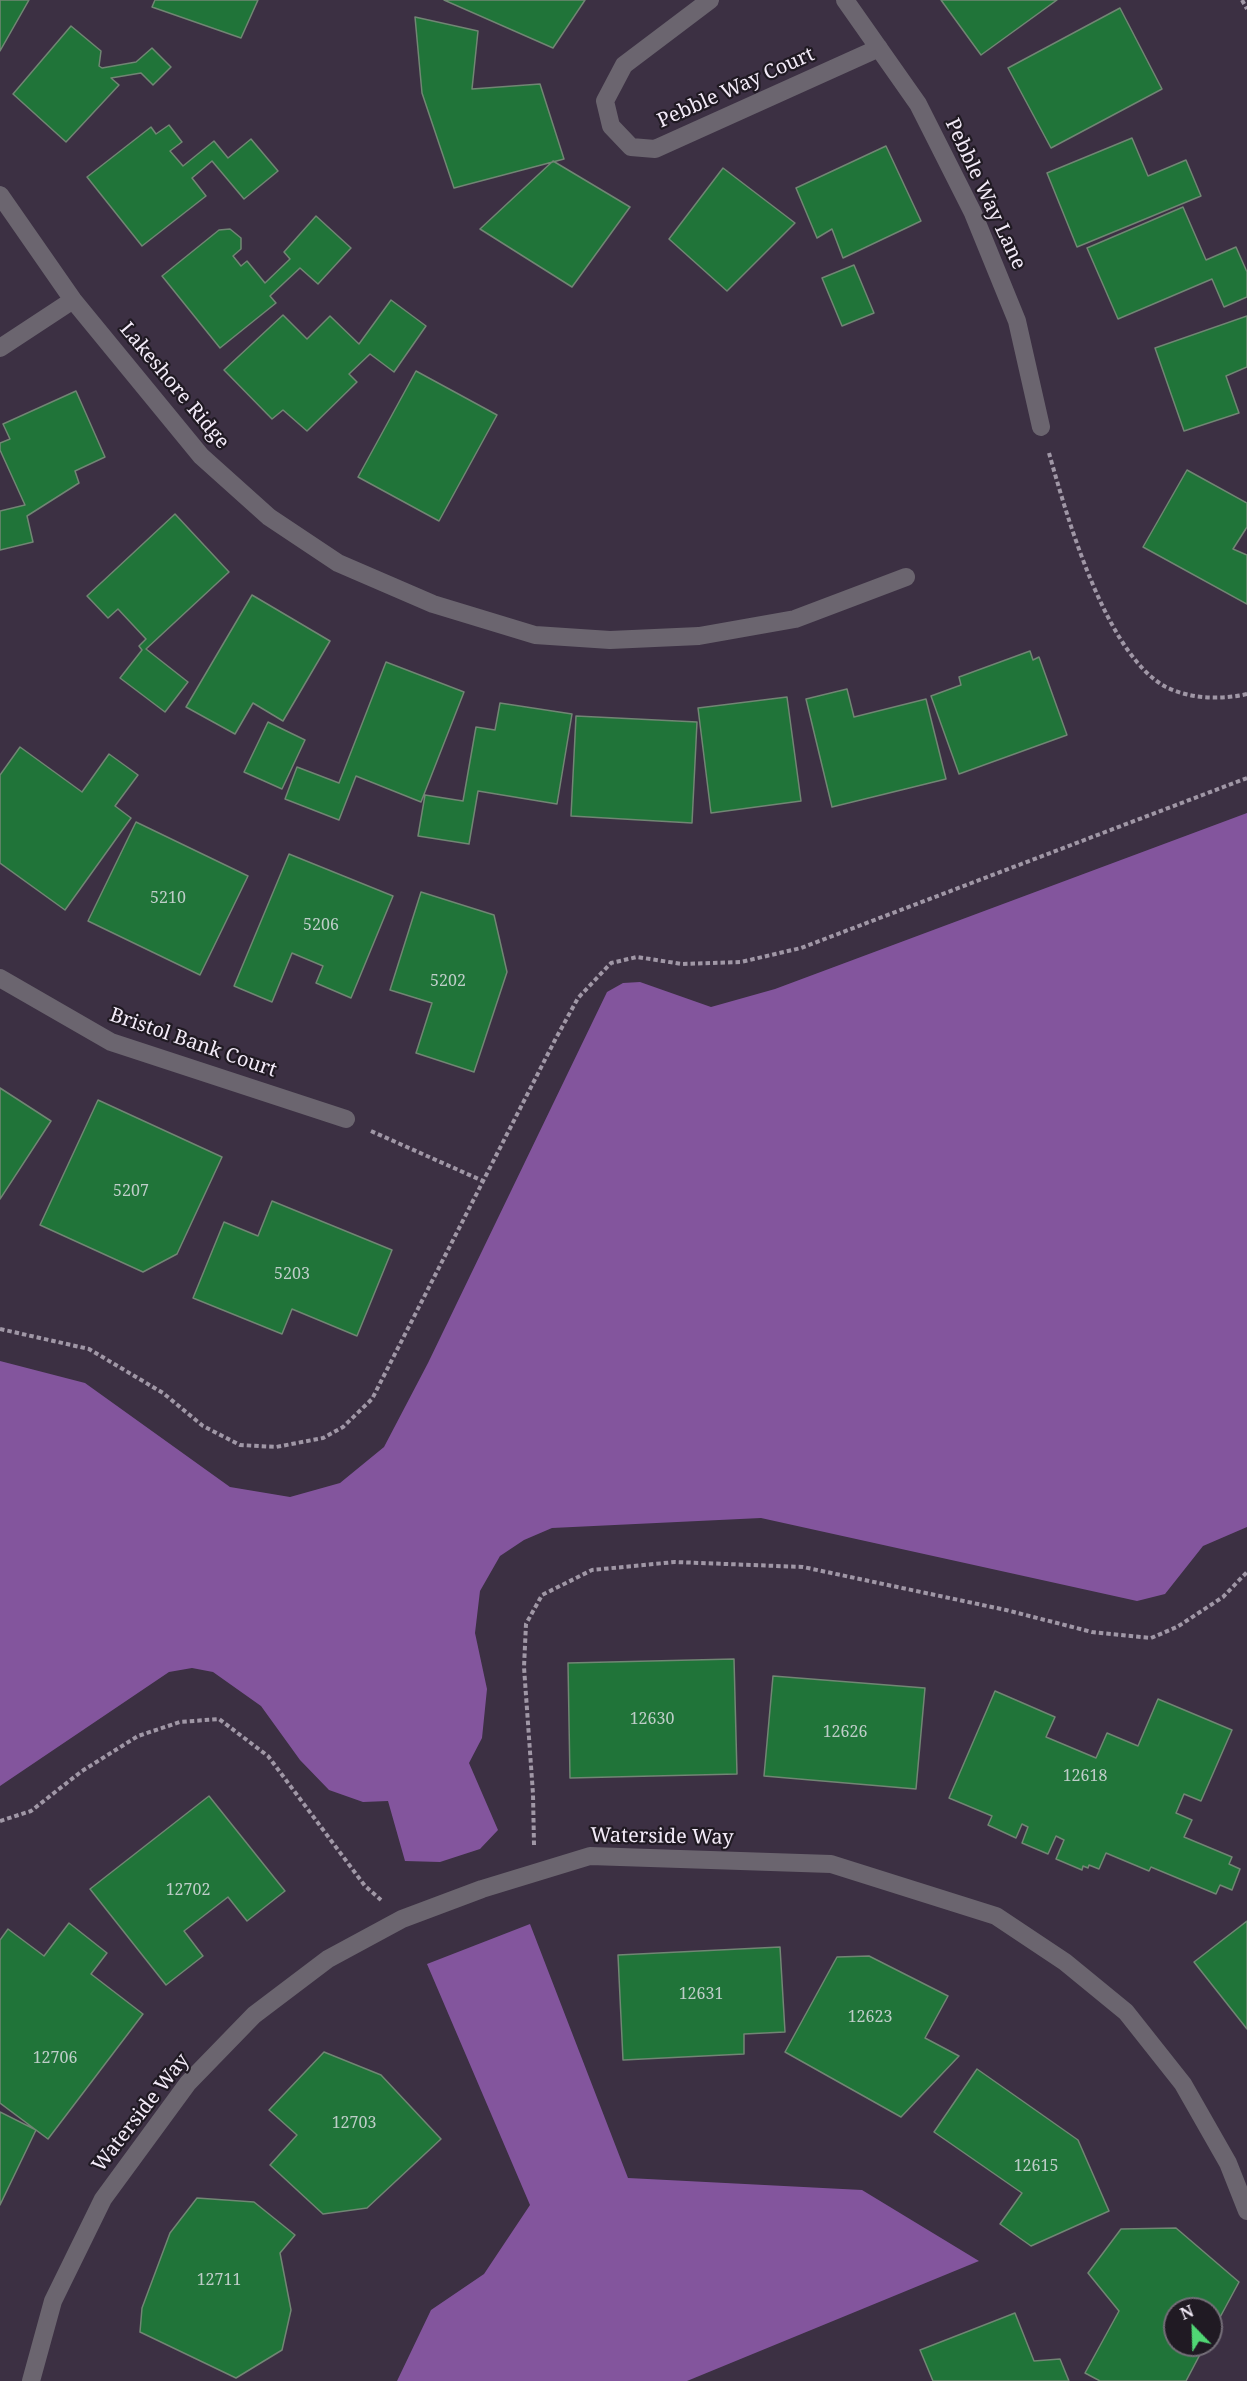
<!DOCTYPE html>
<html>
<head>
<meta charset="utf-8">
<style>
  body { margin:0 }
  #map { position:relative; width:1247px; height:2381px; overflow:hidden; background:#3c3043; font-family:"Noto Serif",serif }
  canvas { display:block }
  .north { position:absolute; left:1163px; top:2297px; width:60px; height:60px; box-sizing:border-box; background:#201a23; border:2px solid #746e78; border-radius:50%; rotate:337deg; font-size:16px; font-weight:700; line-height:24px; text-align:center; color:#f3ebf8 }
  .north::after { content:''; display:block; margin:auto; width:21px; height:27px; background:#50d674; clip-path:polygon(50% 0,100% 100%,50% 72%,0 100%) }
</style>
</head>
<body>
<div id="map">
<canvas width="1247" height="2381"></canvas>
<div class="north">N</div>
</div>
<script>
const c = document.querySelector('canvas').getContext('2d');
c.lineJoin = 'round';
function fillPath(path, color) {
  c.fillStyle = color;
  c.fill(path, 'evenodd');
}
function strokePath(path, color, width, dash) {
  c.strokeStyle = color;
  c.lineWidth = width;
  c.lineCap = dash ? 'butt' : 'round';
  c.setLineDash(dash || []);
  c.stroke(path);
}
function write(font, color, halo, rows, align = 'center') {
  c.font = font + ' "Noto Serif",serif';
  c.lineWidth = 4.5;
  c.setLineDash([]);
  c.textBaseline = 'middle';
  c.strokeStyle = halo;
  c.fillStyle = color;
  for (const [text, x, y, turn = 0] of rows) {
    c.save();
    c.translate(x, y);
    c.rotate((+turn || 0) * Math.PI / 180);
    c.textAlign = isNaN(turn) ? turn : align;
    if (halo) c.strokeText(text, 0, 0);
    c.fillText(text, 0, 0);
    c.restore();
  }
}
fillPath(new Path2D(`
  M1247,813V1527L1203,1546L1165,1594L1137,1601L761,1518L552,1528L524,1540L500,1556L480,1591L475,1633L487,1689L482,1738L469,1763L498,1830L480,1849L440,1862L405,1861L388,1801L363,1802L329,1790L300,1760L261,1706L213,1672L192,1668L169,1672L0,1786V1361L85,1383L230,1487L290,1497L340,1483L384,1447L428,1363L607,992L623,983L640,982L711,1007L775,989Z
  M530,1924L628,2178L862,2190L979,2261L687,2381H397L431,2310L484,2274L530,2205L427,1964Z`), '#83559d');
const building = new Path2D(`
  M0,0H29L0,51Z
  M155,0H258L241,38L152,7Z
  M444,0H585L553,48Z
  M941,0H1057L981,55Z
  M1120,8L1162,89L1051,148L1008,68Z
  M415,17L478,31L472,89L540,84L564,159L454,188L422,93Z
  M71,26L101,51L99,66L102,68L136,62L152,48L171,67L153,85L141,73L111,78L119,85L66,142L13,94Z
  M169,125L182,142L170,151L183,166L214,141L228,158L251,139L278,171L244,199L212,161L192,178L206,196L142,246L87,177L151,127L156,134Z
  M1132,138L1148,176L1186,160L1201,196L1077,247L1047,173Z
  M886,146L921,221L843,258L832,229L817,238L796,188Z
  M553,161L630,207L572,287L480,229Z
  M723,168L795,223L727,291L669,239Z
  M1183,207L1206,260L1236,247L1247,272V297L1224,307L1212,279L1118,319L1087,248Z
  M316,216L351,248L318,284L300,268L270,296L276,303L220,348L162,276L219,230L230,229L241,238V249L233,256L241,266L247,261L265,283L290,259L284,252Z
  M854,265L874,313L842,326L822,278Z
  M391,300L426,326L394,372L370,354L349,374L357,382L307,431L283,410L272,419L224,370L283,315L307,339L330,316L359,344Z
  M1247,316V367L1226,376L1239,413L1184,431L1155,348Z
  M416,371L497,415L439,521L358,477Z
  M76,391L105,457L75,471L79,483L27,516L33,542L0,550V511L25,505L0,450V443L10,439L3,424Z
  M1187,470L1247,503V527L1233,549L1247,555V604L1143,547Z
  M175,514L229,572L146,649L188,682L165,712L120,678L142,650L139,646L146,639L118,609L108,618L87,596Z
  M252,595L330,641L283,721L253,703L235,734L186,707Z
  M1030,651L1033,660L1039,657L1067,735L959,774L931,696L961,685L959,677Z
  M386,662L464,692L421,802L356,776L339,820L285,799L297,767L339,783Z
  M847,689L854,717L926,699L946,779L832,807L806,699Z
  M787,697L801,801L711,813L698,708Z
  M500,703L572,714L557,804L478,791L469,844L418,836L425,795L463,801L476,727L495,730Z
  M576,716L697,722L692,823L571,816Z
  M268,722L305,740L282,789L244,772Z
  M20,747L82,792L109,754L138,775L115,806L131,818L65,910L0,863V775Z
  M136,822L248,876L200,975L88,921Z
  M289,854L393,896L351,998L316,983L323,966L292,953L272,1002L234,986Z
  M421,892L494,915L507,972L474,1072L416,1053L432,1003L390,990Z
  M0,1088L51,1121L0,1199Z
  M98,1100L222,1157L177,1254L143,1272L40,1225Z
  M272,1201L392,1250L357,1336L292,1309L282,1334L193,1298L224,1222L258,1236Z
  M734,1659L737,1774L570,1778L568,1663Z
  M773,1676L925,1688L916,1789L764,1776Z
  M995,1691L1055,1717L1046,1737L1096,1758L1107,1733L1138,1746L1158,1699L1232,1730L1201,1801L1184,1794L1176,1813L1192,1820L1184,1837L1232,1857L1229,1864L1240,1869L1232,1890L1220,1885L1216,1894L1151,1867L1149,1871L1106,1853L1099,1869L1089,1865L1088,1868L1083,1866L1082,1870L1056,1859L1064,1840L1056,1836L1048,1854L1022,1843L1028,1827L1022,1824L1016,1838L988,1825L992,1816L949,1798Z
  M209,1796L285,1891L247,1921L228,1897L184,1931L203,1956L166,1985L90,1889Z
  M1247,1921V2029L1194,1962Z
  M69,1923L107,1953L91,1974L143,2014L48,2139L0,2103V1940L8,1929L44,1956Z
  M780,1947L785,2032L744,2034V2054L623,2060L618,1955Z
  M869,1956L948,1996L925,2038L959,2056L901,2117L785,2052L837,1957Z
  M324,2052L381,2075L441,2139L367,2208L323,2214L270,2165L297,2135L269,2110Z
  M977,2069L1078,2140L1109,2211L1031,2246L1000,2224L1022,2193L934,2132Z
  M0,2112L36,2130L0,2205Z
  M197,2198L254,2202L295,2235L280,2253L291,2310L282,2350L236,2378L140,2332L142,2308L170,2233Z
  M1176,2228L1239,2282L1211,2334V2309H1175V2345H1205L1186,2381H1100L1085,2373L1119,2311L1088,2273L1121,2229Z
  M1015,2313L1034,2361L1060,2359L1069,2381H933L920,2350Z`);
fillPath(building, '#207439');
strokePath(building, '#718674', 1.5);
strokePath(new Path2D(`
  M1242,0L1247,9
  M1049,453C1067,517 1106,655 1166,687C1190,699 1221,700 1247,694
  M371,1131L483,1181
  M0,1329L89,1349L163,1393L203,1426L240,1445L276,1447L323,1438L343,1427L372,1399L555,1040L578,998L611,963L637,957L682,964L741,962L801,948L1247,778
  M0,1821L31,1811L82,1771L138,1736L180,1722L219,1719L268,1756L365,1886L381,1900
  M534,1845L533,1794L524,1667L526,1624L542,1595L592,1570L675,1562L803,1567L1006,1610L1092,1632L1151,1638L1177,1627L1223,1597L1247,1572`), '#a097a6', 4, [4.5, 3]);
strokePath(new Path2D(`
  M710,0L624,65L605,101L611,126L631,147L655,149L879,48
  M845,0L918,104L973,213L1017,321L1041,427
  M0,195L73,300L201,456L269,517L338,563L433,604L535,635L610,640L699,636L795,619L906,577
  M0,348L73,300
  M0,978L111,1042L346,1119
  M31,2381L53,2301L103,2199L188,2083L254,2015L328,1959L402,1919L482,1889L590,1856L831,1864L996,1916L1065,1962L1126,2012L1183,2084L1228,2163L1247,2211`), '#6b656f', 18);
write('16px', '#becdc8', null, [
  ["5210",168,898],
  ["5206",321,925],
  ["5202",448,981],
  ["5207",131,1191],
  ["5203",292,1274],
  ["12630",652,1719],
  ["12626",845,1732],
  ["12618",1085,1776],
  ["12702",188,1890],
  ["12631",701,1994],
  ["12623",870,2017],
  ["12706",55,2058],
  ["12703",354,2123],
  ["12615",1036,2166],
  ["12711",219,2280]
]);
write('20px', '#f3ebf8', '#201a23', [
  ["Pebble Way Court",736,88,-24],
  ["Pebble Way Lane",985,194,65],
  ["Lakeshore Ridge",174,386,50],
  ["Bristol Bank Court",193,1043,19],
  ["Waterside Way",662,1837,1],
  ["Waterside Way",141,2113,-52]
]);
</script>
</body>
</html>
